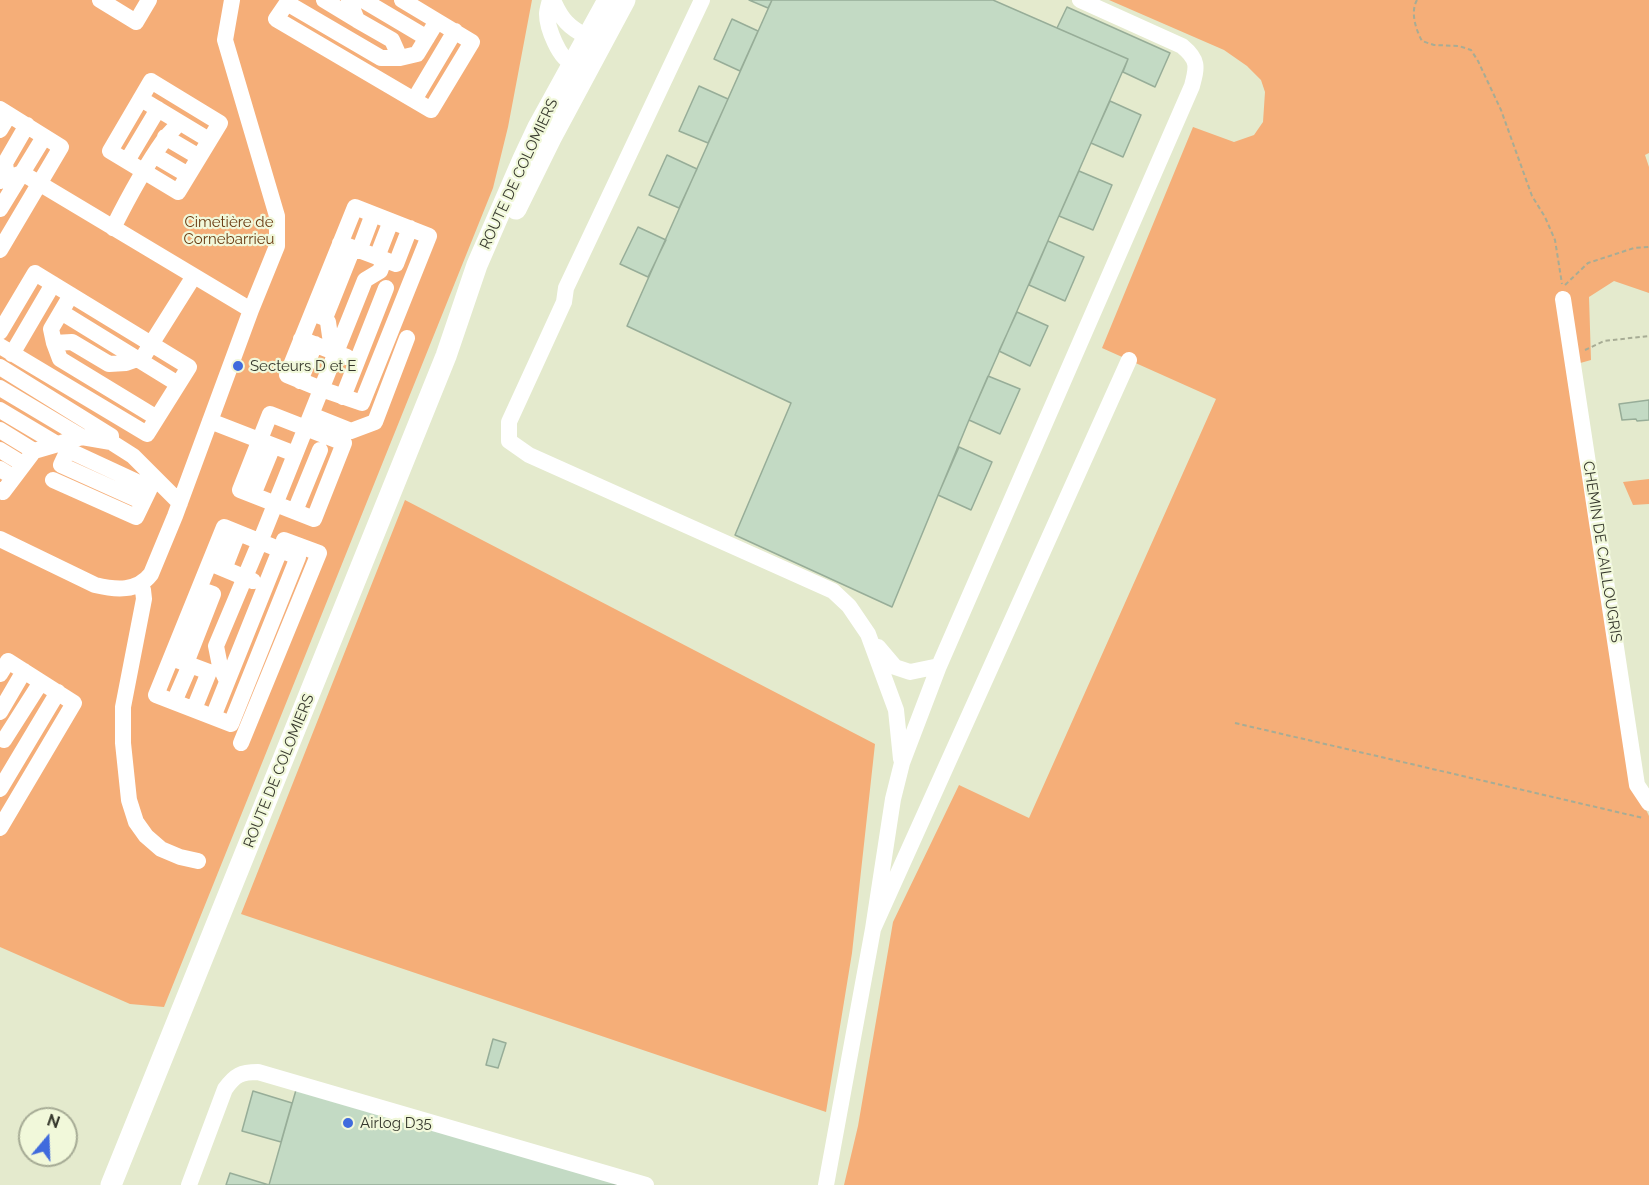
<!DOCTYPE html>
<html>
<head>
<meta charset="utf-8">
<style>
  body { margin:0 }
  #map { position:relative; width:1649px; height:1185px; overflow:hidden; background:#e4eacd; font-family:Raleway,sans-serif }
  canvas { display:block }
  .north { position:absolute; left:18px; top:1107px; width:60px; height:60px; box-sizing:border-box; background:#f1f8da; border:2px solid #a6ab95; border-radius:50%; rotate:19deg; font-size:16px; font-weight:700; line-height:24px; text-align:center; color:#36382d }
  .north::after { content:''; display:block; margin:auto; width:21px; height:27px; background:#406bdd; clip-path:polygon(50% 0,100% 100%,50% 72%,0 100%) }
</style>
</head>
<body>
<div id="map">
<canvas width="1649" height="1185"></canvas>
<div class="north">N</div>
</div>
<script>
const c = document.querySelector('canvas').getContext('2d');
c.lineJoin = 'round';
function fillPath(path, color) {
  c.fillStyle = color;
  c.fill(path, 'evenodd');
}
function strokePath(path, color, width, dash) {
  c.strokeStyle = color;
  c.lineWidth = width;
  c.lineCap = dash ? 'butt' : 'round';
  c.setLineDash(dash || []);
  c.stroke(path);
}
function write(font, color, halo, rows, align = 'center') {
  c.font = font + ' Raleway,sans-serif';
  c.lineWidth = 4.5;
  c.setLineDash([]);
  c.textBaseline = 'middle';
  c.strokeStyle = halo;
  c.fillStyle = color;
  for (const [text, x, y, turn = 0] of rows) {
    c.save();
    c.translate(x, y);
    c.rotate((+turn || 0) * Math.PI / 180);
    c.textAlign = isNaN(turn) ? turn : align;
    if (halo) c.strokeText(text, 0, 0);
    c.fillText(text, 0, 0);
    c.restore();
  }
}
fillPath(new Path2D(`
  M0,0H532L508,127L493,188L164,1007L130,1004L0,947Z
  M1109,0H1649V153L1645,155L1649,167V293L1614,281L1589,297L1591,360L1566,367L1635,787L1649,816V1185H844L858,1126L893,922L959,785L1029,818L1216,399L1102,348L1193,127L1234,142L1254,135L1263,122L1265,92L1261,80L1247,66L1224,50Z
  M1649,479V504L1633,505L1623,482Z
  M405,500L875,744L852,953L826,1112L241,914Z`), '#f5ae78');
const building = new Path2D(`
  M749,0H772L768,8Z
  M772,0H993L1128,59L969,420L892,607L735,535L791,403L627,326Z
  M1067,7L1170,53L1155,87L1123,72L1128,59L1057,28Z
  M732,19L758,31L740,71L714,59Z
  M699,86L728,99L708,143L679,131Z
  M1110,101L1141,115L1123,157L1091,143Z
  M667,155L697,169L679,208L649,195Z
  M1079,171L1112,185L1093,230L1059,216Z
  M638,227L666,240L648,277L620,264Z
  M1048,241L1084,257L1065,301L1029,285Z
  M1017,312L1048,326L1030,366L999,351Z
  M988,376L1020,389L1000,434L969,420Z
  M1649,400V420L1637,421L1636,419L1622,420L1619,404Z
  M959,447L992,462L971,510L938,495Z
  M493,1039L506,1043L498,1068L486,1065Z
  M296,1090L623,1185H269Z
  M253,1091L292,1103L281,1142L242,1131Z
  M230,1173L269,1185H226Z`);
fillPath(building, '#c3dac4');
strokePath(building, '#97ad98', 1.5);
strokePath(new Path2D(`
  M1417,0C1410,12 1416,30 1422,41L1434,45L1459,46L1471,50L1478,61L1501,110L1532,196L1545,217L1555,240L1562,284
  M1565,285L1588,263L1634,248L1649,247
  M1585,350L1604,341L1649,336
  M1235,723L1643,818`), '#a7ac95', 2, [4.5, 3]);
strokePath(new Path2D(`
  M100,0L136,22L149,0
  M289,0L287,3L381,58H400L417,54L437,21L402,0
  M324,0L357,20
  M349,0L357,20L392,40L400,58
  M363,0L427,38
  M550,0C549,4 547,10 547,14C547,27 559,60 573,63C578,64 586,62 592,62L588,37C569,28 561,19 553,0
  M702,0L566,288L564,302L509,422V441L529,455L833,591L849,606L868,634L896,710L901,759
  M287,3L276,19L431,110L472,42L437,21
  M151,81L220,123L178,192L110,151Z
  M141,99L209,140
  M414,100L455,31
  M0,109L61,147L0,250
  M0,130L9,115
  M165,137L199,157
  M154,155L188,175
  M127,161L158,109
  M7,178L5,163L27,125
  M0,181L22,173L251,310
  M355,207L429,236L362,403L321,389L287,375Z
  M0,209L44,137
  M113,228C128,198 144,168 164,140C168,134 175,129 179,122
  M340,243L396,264L410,228
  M359,251L373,214
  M377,257L391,221
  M71,295L51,329L54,343L72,342L109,364L126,363L143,357L194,276
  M1563,299L1637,785L1649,803
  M61,312L178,384
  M312,313L325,318L353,248
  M325,318L328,322L330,336L341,340
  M0,332L35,273L189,367L147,434L0,346
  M301,339L347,357
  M54,343L60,359L157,418
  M12,354L53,284
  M0,367L111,436V442
  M300,381L315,344
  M0,388L82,437
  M343,397L386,288
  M0,410L57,444
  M270,414L344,443L314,519L240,490Z
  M311,415L351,431L375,422L407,338
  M210,421L295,454
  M0,430L34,451
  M64,442L68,450L61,465L143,502
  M0,450L23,464
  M0,469L13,477
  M53,480L136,517L150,488L68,450
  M0,490L3,492L34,451L82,437L111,442L133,456L180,503
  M253,495L273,446
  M295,511L320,450
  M224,527L298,557L231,724L156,695Z
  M0,539L95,585C116,590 137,592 151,574L175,516L251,310L277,246V216L225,40L232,0
  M210,563L253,581
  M224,569L238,533
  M140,584L143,590L144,599L123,707V743L129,800L136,822L146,836L161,849L180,857L198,861
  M878,647L895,667L910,672L939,666
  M177,660L209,672L194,709
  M186,663L213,594L199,589
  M0,674L8,661L74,703L0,828
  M227,681L220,666L216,646L264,532L365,280L380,271L384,260
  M174,702L190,665
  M0,712L24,671
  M213,717L280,550
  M4,740L41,682
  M241,743L319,553L284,540
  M0,789L58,692
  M873,929L893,799L902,763L939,666L1192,86C1197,67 1199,60 1182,46L1080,0
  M189,1185L225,1089C235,1075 241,1072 258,1072L646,1185
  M826,1185L873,929L1129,360`), '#fff', 16);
strokePath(new Path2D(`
  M516,209L551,138L625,0
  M111,1185L446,356L477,265L523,159L538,127L608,0`), '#fff', 21);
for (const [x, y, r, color] of [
  [238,366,6,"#406bdd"],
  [348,1123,6,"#406bdd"]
]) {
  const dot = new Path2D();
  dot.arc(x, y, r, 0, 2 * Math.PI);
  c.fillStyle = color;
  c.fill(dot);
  strokePath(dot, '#f1f8da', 2);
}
write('15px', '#36382d', '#f1f8da', [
  ["ROUTE DE COLOMIERS",519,174,-65],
  ["CHEMIN DE CAILLOUGRIS",1602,552,81],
  ["ROUTE DE COLOMIERS",279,771,-68]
]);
write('15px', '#6a3b12', '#f1f8da', [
  ["Cimetière de",229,222],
  ["Cornebarrieu",229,239]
]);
write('15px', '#36382d', '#f1f8da', [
  ["Secteurs D et E",250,366],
  ["Airlog D35",360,1123]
], 'left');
</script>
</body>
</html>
